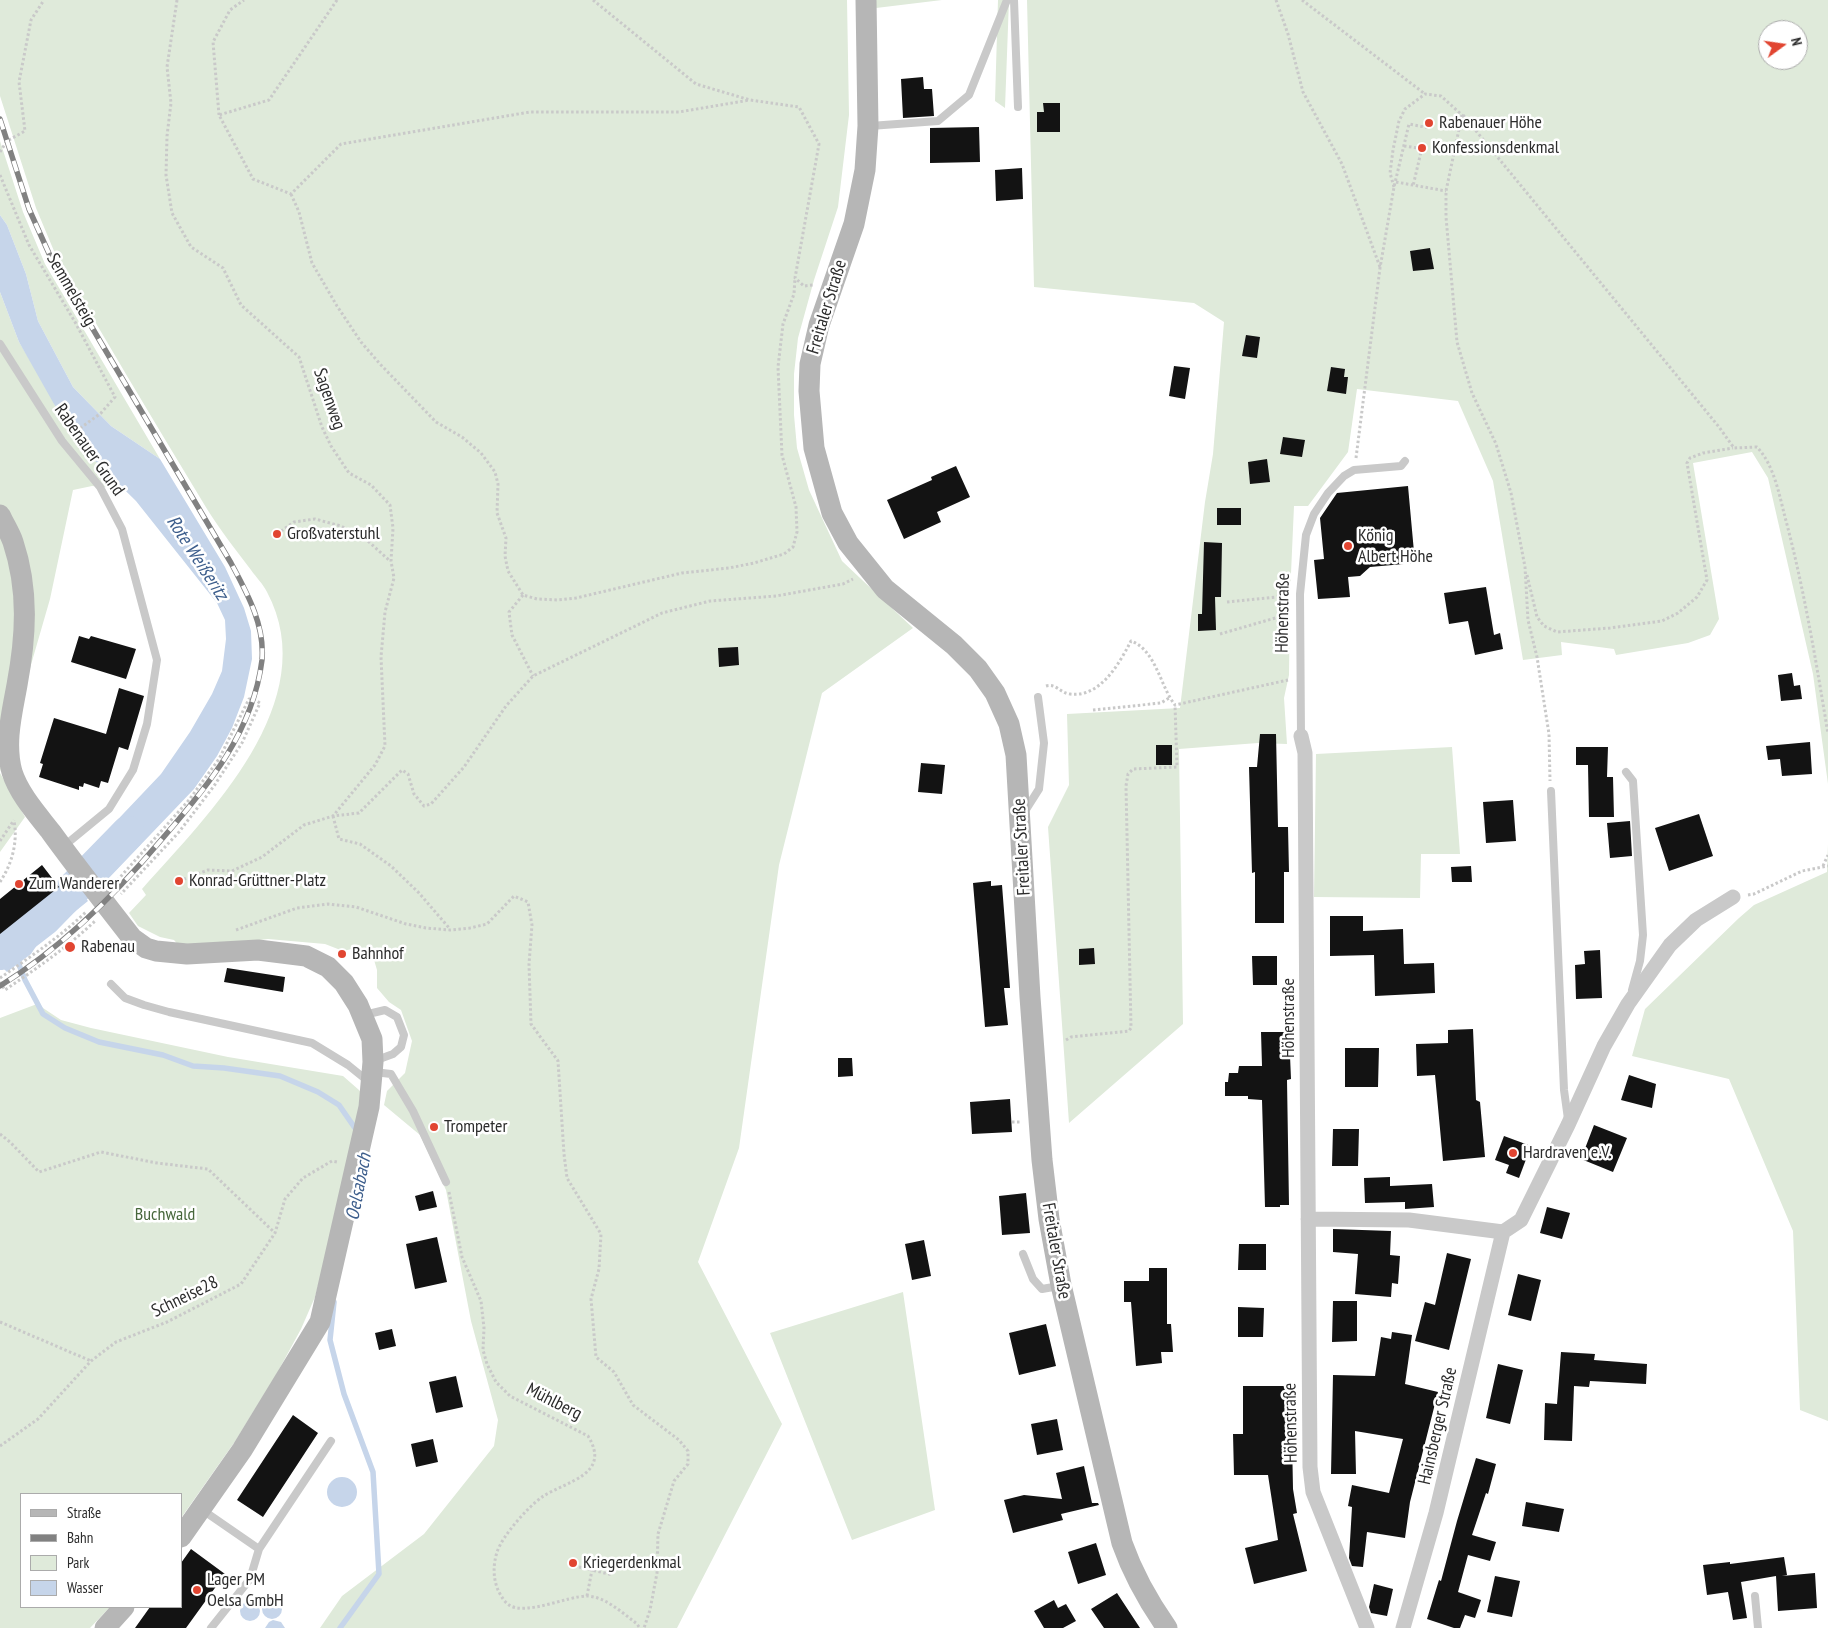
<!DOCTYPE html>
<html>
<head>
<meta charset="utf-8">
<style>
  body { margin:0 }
  #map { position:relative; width:1828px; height:1628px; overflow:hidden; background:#fff; font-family:"PT Sans Narrow",sans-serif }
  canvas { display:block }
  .legend { position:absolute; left:20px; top:1493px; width:162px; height:115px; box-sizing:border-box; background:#fff; border:1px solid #ababab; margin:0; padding:6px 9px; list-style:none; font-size:15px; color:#2c2c2c }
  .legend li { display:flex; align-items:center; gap:10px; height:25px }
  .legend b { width:25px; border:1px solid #ababab }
  .north { position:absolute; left:1758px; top:20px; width:50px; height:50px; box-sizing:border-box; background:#fff; border:1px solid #ababab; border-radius:50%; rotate:76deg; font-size:14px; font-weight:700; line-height:20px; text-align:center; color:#2c2c2c }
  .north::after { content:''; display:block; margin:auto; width:18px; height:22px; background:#e14531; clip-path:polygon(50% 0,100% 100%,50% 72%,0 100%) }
</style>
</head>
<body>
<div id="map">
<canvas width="1828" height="1628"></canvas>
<ul class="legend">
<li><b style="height:6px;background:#b6b6b6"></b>Straße</li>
<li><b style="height:6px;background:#818181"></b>Bahn</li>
<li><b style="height:14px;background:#dfeada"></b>Park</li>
<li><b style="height:14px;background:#c6d5ea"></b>Wasser</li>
</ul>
<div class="north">N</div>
</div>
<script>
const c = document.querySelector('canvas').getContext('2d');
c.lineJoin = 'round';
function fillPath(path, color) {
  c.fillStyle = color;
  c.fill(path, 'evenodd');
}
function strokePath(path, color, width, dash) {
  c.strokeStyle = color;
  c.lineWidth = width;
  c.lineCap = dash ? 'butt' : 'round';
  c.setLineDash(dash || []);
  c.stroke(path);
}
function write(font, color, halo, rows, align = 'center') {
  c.font = font + ' "PT Sans Narrow",sans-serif';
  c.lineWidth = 5;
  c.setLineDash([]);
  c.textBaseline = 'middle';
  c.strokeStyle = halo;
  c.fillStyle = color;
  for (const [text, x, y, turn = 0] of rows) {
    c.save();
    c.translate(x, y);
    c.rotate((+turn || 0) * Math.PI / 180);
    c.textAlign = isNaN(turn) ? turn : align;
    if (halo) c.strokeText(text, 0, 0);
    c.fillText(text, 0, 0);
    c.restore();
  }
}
fillPath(new Path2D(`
  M0,0H847L849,115L838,207L814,280L798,338L794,374V415L797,448L809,490L842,561L913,628L822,693L779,865L739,1148L698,1262L782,1424L677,1628H320L342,1596L424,1534L494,1446L498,1420L471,1321L446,1190L420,1135L384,1105L387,1091L405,1073L412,1041L401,1010L389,1002L377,988V970L372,953L356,948L343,951L325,944L268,939L182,949L174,940L160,937L138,926L129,913L146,895L142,889C208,815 325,701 267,592C263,584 256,577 251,570C236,550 220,530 207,509C155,423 104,338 54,251L36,208L0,96Z
  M876,0H942L876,8Z
  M998,0H1009L1005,108L995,101Z
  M1027,0H1828V784L1813,674L1768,478L1752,452L1693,463L1719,619L1710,635L1688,643L1616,655L1614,649L1561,642L1562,655L1523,660L1493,481L1458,401L1357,389L1348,452L1308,506H1294L1290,596L1289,675L1284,698L1287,744L1258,743L1179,749L1183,1024L1069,1123L1048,827L1069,785L1067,714L1180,708L1205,502L1213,454L1224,322L1194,303L1034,287ZM1768,30H1798V60H1768Z
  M0,141L23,212L45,264L160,459L111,426L73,387L38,321L26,274L7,225L0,215Z
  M0,292L19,342L85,451L120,485L114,488L92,486L73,490L50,599L0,772Z
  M1452,747L1460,854H1421L1420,898L1314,897L1316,754Z
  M0,773L25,817L0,852Z
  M1828,844V1421L1800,1410L1793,1231L1729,1079L1632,1056L1645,1009L1739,918L1754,905L1827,872Z
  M37,1004L61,1020L91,1028L228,1057L343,1076L359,1090L366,1101L315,1297L301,1329L276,1375L236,1440L181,1518V1494H21V1607H110L90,1628H0V1018Z
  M903,1292L935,1510L852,1540L770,1333Z`), '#dfeada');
fillPath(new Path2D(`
  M0,215L7,225L26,274L38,321L73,387L111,426L160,459L225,567L244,608L251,631L252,659L244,697L232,728L217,756L194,789L107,880L86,853L161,774L190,732L212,694L222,671L226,639L225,620L217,603L136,501L85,451L54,404L19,342L0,292Z
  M70,877L88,901L41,939L31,954L7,972L3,968L0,970V936Z
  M327 1492a15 15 0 1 1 30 0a15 15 0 1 1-30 0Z
  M262 1609a10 10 0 1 1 20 0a10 10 0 1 1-20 0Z
  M240 1611a10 10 0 1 1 20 0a10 10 0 1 1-20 0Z
  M273,1620L281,1622L285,1628H265L269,1622Z`), '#c6d5ea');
strokePath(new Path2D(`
  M16,957L25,980L43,1014L65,1028L99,1042L163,1055L193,1066L224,1068L280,1076L318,1092L339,1105L357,1131
  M334,1302L330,1340L344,1394L373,1472L379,1574L340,1628`), '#c6d5ea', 5.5);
strokePath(new Path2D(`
  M0,953L44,919L128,833`), '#c6d5ea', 34);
fillPath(new Path2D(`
  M923,77L924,89H932L934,116L903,118L901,79Z
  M1043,103H1060V132H1037V112H1044Z
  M979,127L980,162L930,163V128Z
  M1022,168L1023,199L996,201L995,170Z
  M1430,248L1434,269L1413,271L1410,251Z
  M1246,335L1260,337L1257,358L1242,356Z
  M1174,366L1190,368L1185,399L1169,396Z
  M1331,367L1345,369L1344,377H1348L1346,394L1327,391Z
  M1283,437L1305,440L1302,457L1280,454Z
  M1267,459L1270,482L1250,484L1248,462Z
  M956,466L970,497L937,512L941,522L904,539L887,500L932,480L931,477Z
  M1408,486L1415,563L1370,567L1360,576L1348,577L1350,597L1318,599L1314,560L1324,559L1320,518L1337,493Z
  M1217,508H1241V525H1217Z
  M1204,542L1222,543L1221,597H1215L1216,630L1198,631V614H1202Z
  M1486,587L1494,635L1500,633L1503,649L1475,655L1468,621L1449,624L1444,593Z
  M79,636L89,639L91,636L136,649L126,679L71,662Z
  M738,647L739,665L719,667L718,648Z
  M1792,673L1794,686L1800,685L1802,699L1781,701L1778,675Z
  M119,688L144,696L128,750L119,747L108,783L101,781L99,788L84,783L83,787L79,786V790L39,777L43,764L40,763L54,718L106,734Z
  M1260,734H1276L1278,827H1288L1289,872H1284V923H1255V872L1252,873L1249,767H1257Z
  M1810,742L1812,774L1782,776L1780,759L1768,760L1766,746Z
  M1156,745H1172V765H1156Z
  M1576,747H1608L1607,777H1613L1614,817H1589L1588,765H1576Z
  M921,763L945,765L942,794L918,792Z
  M1513,800L1516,841L1486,843L1483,802Z
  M1699,814L1713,856L1669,871L1655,828Z
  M1630,821L1632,856L1610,858L1607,823Z
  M42,865L59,887L0,934V899Z
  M1471,866L1472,882H1452L1451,867Z
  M991,881V886L1002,885L1010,988H1004L1008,1025L985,1027L973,883Z
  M1330,916H1363V931L1403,929L1404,964L1434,963L1435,993L1375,996L1374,955L1330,956Z
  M1094,948L1095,964L1079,965V949Z
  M1600,950L1602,998L1576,999L1575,965L1585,964L1584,951Z
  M1252,956H1277V985H1253Z
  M227,968L285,977L283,992L224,982Z
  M1473,1029L1476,1100L1480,1102L1485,1157L1443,1161L1435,1075L1417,1076L1416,1044L1448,1043V1030Z
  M1261,1032H1289L1291,1079L1287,1080L1289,1205H1280V1207H1265L1262,1100L1248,1099V1096H1225V1082H1228L1229,1073H1238L1239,1066H1262Z
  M1345,1048H1379L1378,1087H1345Z
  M838,1058H852L853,1076L838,1077Z
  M1629,1075L1656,1084L1652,1108L1621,1100Z
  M1010,1099L1012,1132L972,1134L970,1102Z
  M1594,1125L1627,1138L1613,1172L1581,1159Z
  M1333,1129H1359L1358,1166H1332Z
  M1504,1136L1531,1146L1519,1178L1506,1173L1509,1165L1495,1160Z
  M1390,1177V1186L1432,1184L1434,1207L1405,1209V1202L1365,1203L1364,1178Z
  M433,1191L437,1207L419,1211L415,1196Z
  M1026,1193L1030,1233L1002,1235L999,1196Z
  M1547,1207L1570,1213L1562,1239L1540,1233Z
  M1333,1229L1391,1231L1390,1255L1400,1256L1398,1284L1392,1283L1391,1297L1355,1294L1358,1254L1333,1252Z
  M437,1237L447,1282L415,1289L406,1244Z
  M924,1240L931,1276L912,1280L905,1244Z
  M1239,1244H1266V1270H1238Z
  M1447,1253L1471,1259L1449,1350L1415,1341L1425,1302L1435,1305Z
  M1149,1268H1167V1324H1171L1173,1352H1161L1162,1363L1136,1366L1131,1302H1124V1281H1149Z
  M1518,1274L1541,1280L1531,1321L1508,1315Z
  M1333,1301H1357V1341L1332,1342Z
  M1238,1307L1264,1308L1263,1337H1238Z
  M1046,1324L1056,1366L1019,1375L1009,1333Z
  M392,1329L396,1346L379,1350L375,1333Z
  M1392,1332L1412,1335L1405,1384L1438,1392L1410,1502L1405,1538L1367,1532L1363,1567L1352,1566L1349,1558L1352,1507L1348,1506L1352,1485L1389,1493L1403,1439L1355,1431L1356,1474H1331L1333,1375L1375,1376L1381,1337L1391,1339Z
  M1561,1352L1595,1354L1594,1360L1647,1364L1646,1384L1590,1381L1589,1387L1574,1386L1572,1441L1544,1440L1545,1403L1557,1404Z
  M1498,1364L1523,1370L1510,1424L1486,1418Z
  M456,1376L463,1407L436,1413L429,1382Z
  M1243,1386H1291L1293,1489L1297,1513L1293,1514L1307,1571L1254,1584L1245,1548L1278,1540L1268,1475H1234L1233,1434H1243Z
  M293,1415L318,1433L263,1517L237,1500Z
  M1057,1419L1063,1450L1037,1455L1031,1424Z
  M433,1439L438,1462L416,1467L411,1444Z
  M1476,1458L1496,1464L1488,1494L1486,1493L1472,1535L1496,1542L1490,1561L1468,1555L1458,1592L1481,1600L1475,1618L1465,1615L1460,1628H1454L1427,1619L1439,1580L1441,1581L1457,1521Z
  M1084,1466L1092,1503H1098L1099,1505L1061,1514L1063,1520L1013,1533L1004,1500L1024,1495L1062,1499L1056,1473Z
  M1526,1502L1564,1509L1559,1532L1522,1526Z
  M1096,1543L1106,1575L1078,1584L1068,1552Z
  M191,1549L225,1574L186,1628H135L150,1607H181V1563Z
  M1784,1557L1787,1575L1782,1576L1815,1573L1817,1608L1778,1611L1776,1576L1741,1582L1747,1618L1733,1620L1728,1592L1707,1595L1703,1565L1730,1562V1564Z
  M1495,1576L1520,1581L1512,1617L1487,1612Z
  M1374,1584L1393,1589L1387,1616L1371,1613L1369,1607Z
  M1117,1593L1140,1628H1104L1091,1609Z
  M1054,1600L1058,1608L1066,1604L1076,1621L1063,1628H1044L1034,1611Z`), '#131313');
strokePath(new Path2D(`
  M177,0L167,67L171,103L167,136L166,175L172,213L191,247L223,268L241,305L299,357L322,427L331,446L349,473L371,485L390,505L393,528L391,561L394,578L385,612L381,657L385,746L375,765L333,816
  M337,0L269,100L219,115L253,179L291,194L341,144L530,112H679L750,100
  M593,0L696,84L750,100L799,107L819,144L795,278L804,286L813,285
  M1276,0L1288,34L1303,92L1342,164L1380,267
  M1302,0L1425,94
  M219,115L213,42L230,10L244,0
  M1463,115L1719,427L1734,448L1757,447C1774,465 1779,494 1785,517C1804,588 1816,661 1828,734
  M1404,146L1418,148L1421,152L1413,186
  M0,152L7,141L25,131L19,82L31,20L44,0
  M0,175L29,245L75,322L115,397L101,413L71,435
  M1396,182L1446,191
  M1394,187L1390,173L1393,150L1399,121L1405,109L1425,94L1441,96L1462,115L1446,191V217L1457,342L1472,393L1496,444L1511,493L1525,567L1528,620L1537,657L1549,734L1550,781
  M291,194L299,212L312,263L337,306L361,342L380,364L436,422L462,437L481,453L495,472L498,484L497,513L506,538L505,556L508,571L523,595L537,599L557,600L576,598L682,573L729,568L754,563L784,554L793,547L797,532L796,507L782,455L778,367L783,324L794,294L795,278
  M1356,458L1380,268L1394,187L1409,124L1430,128
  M277,534L294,522L315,519L341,526L369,542L390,561
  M1527,575L1537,617L1544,626L1557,632L1610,628L1662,621L1678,613L1697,597L1707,580L1687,463L1690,458L1703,453L1733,448
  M523,595L509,612L512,635L533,676
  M1227,602L1288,596
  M1220,634L1289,614
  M1046,686C1056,683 1060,693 1070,694C1100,698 1119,664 1131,641C1156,650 1160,686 1175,705L1288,680
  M1093,710L1161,703L1169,698
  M333,816L339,839L360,844L391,866L419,893L450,929
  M0,841L14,820
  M1823,866L1828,855
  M179,881L208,870L232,871L262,857L304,825L333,816L359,813L402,770L408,774L414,794L424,806L431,804L464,767L506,706L533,676L662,613L710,601L776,596L843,584L853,579
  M0,882C12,864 18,842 14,821
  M114,884L189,800L219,759L249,699H254L260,703L242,743L214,786L179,832L121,894
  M1748,895L1754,894L1802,871L1828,866
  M236,930L297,908L328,904L356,907L406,924L426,928L450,930L470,928L487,924L514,896L528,902L532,925L529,964L531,1024L558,1061L564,1154L567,1178L601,1234L599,1269L591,1299L596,1357L614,1372L633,1405L679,1440L688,1451V1464L674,1481L658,1534L657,1573L650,1610L644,1628
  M0,978C30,957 60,937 87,911
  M0,982L5,990C37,968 68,947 96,920
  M1066,1040L1071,1037L1129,1031L1131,1028L1126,786L1128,774L1133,769L1177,767L1175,705
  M1012,1122H1021
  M0,1134L10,1142L39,1172L101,1152L157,1163L208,1169L275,1233
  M449,1192L462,1257L481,1301L484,1328L483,1350L487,1364L496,1382L510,1396L588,1436C612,1475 566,1481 542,1497C527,1508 503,1535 497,1552C493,1565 493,1578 498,1590C500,1594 504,1602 509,1605C525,1616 568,1596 587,1596C606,1597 621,1612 636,1623L640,1628
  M0,1322L91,1361
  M0,1446L38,1419L91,1361L116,1342L167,1322L241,1284L275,1233L285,1199L303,1178L332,1161L337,1162
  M579,1567L613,1575
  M587,1596L592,1570`), '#c9c9c9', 3, [2.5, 2.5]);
strokePath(new Path2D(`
  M1014,0L1018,107
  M870,126L938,121L969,95L1007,0
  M0,344L62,441L100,487L122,529L157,660L147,724L133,770L109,809L64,846
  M1301,736L1300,594L1306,535L1314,514L1328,493L1344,476L1354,470L1401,466L1405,461
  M1626,772L1633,781L1643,935L1640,961L1632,990
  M1551,791L1564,1090L1568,1119
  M1025,811L1039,789L1044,743L1038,697
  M111,984L125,998L144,1005L169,1012L312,1043L348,1065L369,1082
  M364,1015L385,1010L397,1017L404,1035L401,1047L393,1054L374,1061
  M374,1072L391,1074L413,1111L446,1182
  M1023,1254L1033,1279L1042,1289L1059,1286
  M201,1509L259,1549
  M1755,1596L1758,1628
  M211,1628L250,1579L259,1549L331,1441`), '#c9c9c9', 8);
strokePath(new Path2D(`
  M1301,736L1305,753L1310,1467L1313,1492L1367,1628
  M1308,1219L1409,1220L1503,1232L1521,1220L1568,1125L1604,1046L1628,1004L1670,945L1696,920L1733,897
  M1403,1628L1436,1513L1503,1232`), '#c9c9c9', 15);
strokePath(new Path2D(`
  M866,0L868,126L865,170L854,224L819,325L810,364L809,391L814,448L832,513L848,543L885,589L954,645L978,669L995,693L1009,724L1016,755L1030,997L1042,1160L1049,1219L1061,1285L1122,1543C1133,1574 1148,1601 1167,1628
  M0,515C4,524 10,533 13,542C29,590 26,637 17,685C12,713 4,743 12,772C19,794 37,814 51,832C77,868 105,903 132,938L146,948L156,951L187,954L258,950L306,956L328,967L344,983L358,1005L372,1039L373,1062L369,1107L320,1322L242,1450L181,1537
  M105,1628L124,1607`), '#b6b6b6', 21);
const rail = new Path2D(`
  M0,119L29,209L51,258L231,563C247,593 265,625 262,660C253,732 208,786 162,839C115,895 63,947 0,986`);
strokePath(rail, '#818181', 5.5);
strokePath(rail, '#fff', 4, [11]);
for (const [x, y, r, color] of [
  [1429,123,5,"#e14531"],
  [1422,148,5,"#e14531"],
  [277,534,5,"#e14531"],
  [1348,546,5,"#e14531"],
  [179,881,5,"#e14531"],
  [19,884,5,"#e14531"],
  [70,947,6,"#e14531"],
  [342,954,5,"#e14531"],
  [434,1127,5,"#e14531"],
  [1513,1153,5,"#e14531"],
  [573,1563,5,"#e14531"],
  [197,1590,5,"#e14531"]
]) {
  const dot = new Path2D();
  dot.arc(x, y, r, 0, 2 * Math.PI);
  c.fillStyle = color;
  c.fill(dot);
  strokePath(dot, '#fff', 2);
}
write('18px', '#2c2c2c', '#fff', [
  ["Rabenauer Höhe",1439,123],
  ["Konfessionsdenkmal",1432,148],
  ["Großvaterstuhl",287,534],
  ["König",1358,536],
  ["Albert Höhe",1358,557],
  ["Konrad-Grüttner-Platz",189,881],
  ["Zum Wanderer",29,884],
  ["Rabenau",81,947],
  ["Bahnhof",352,954],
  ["Trompeter",444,1127],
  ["Hardraven e.V.",1523,1153],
  ["Kriegerdenkmal",583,1563],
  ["Lager PM",207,1580],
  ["Oelsa GmbH",207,1601]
], 'left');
write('18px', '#2c2c2c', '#fff', [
  ["Semmelsteig",71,290,60],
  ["Freitaler Straße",827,307,-73],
  ["Sagenweg",329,399,71],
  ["Rabenauer Grund",89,450,55],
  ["Höhenstraße",1283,613,-89],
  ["Freitaler Straße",1022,847,-93],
  ["Höhenstraße",1289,1018,-90],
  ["Freitaler Straße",1056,1251,80],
  ["Schneise28",185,1297,-26],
  ["Mühlberg",554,1402,27],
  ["Höhenstraße",1291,1423,-91],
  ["Hainsberger Straße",1438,1426,-77]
]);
write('18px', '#47673b', '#fff', [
  ["Buchwald",165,1215]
]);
write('italic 19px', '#3d5e8c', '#fff', [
  ["Rote Weißeritz",197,558,57],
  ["Oelsabach",359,1187,-79]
]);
</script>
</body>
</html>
